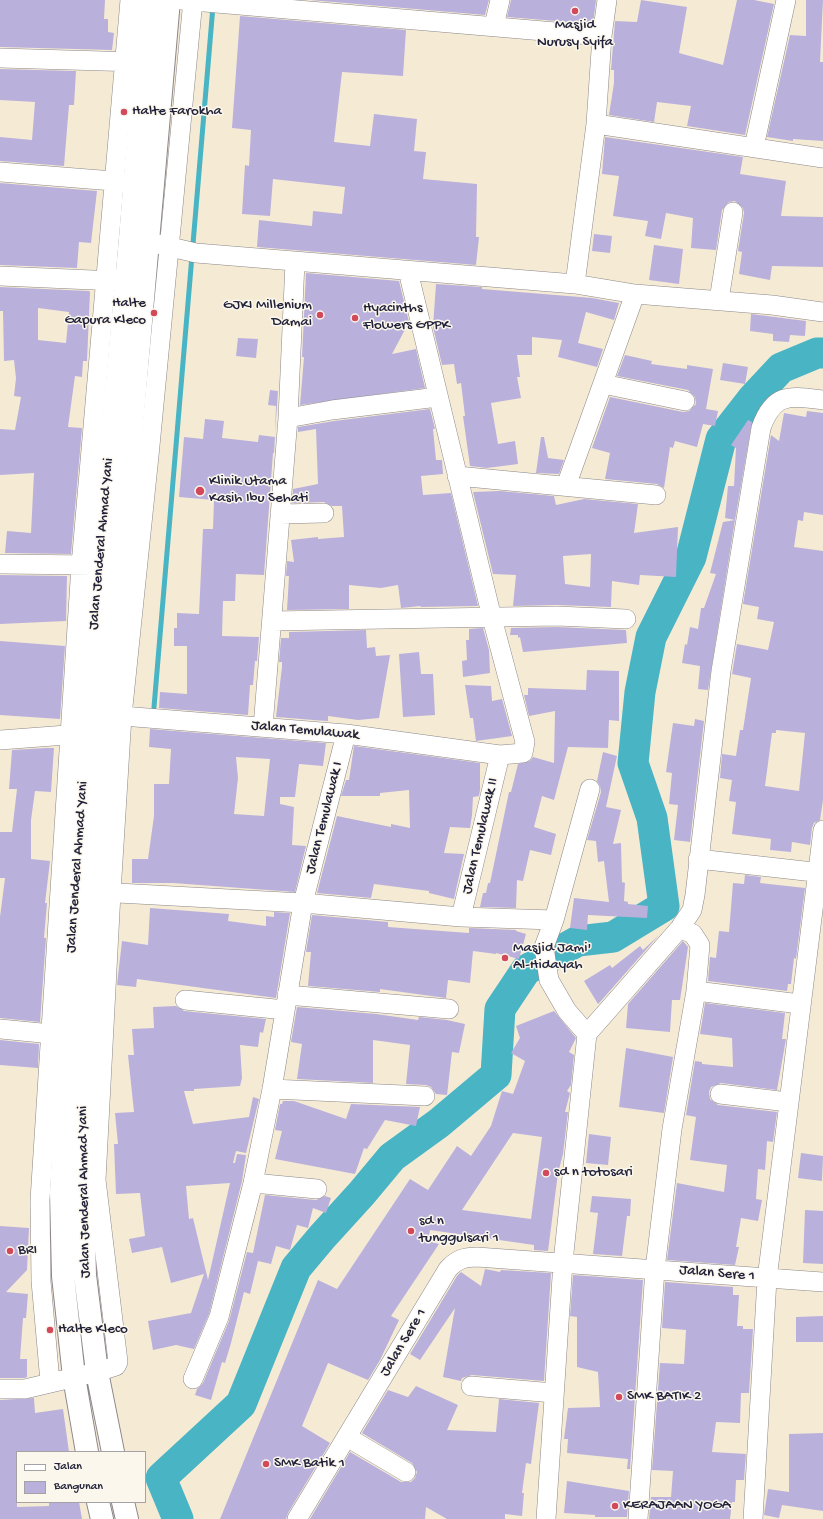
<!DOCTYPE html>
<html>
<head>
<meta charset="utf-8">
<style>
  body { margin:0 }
  #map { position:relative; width:823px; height:1519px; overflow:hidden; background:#f5ebd5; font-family:"Gochi Hand",sans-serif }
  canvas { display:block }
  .legend { position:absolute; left:16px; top:1451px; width:130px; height:52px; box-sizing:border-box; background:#fbf7ec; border:1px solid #a4a2a5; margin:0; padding:5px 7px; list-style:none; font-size:12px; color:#22223b }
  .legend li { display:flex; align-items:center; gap:8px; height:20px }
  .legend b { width:20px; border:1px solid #a4a2a5 }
</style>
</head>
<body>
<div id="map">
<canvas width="823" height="1519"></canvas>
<ul class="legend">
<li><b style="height:5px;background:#fff"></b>Jalan</li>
<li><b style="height:11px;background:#bab0dc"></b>Bangunan</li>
</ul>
</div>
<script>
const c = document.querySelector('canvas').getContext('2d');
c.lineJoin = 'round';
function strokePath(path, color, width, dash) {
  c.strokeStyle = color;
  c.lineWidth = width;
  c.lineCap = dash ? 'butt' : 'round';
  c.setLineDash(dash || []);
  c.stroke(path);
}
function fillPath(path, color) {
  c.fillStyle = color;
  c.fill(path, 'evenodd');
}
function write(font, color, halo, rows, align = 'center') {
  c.font = font + ' "Gochi Hand",sans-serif';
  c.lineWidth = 3;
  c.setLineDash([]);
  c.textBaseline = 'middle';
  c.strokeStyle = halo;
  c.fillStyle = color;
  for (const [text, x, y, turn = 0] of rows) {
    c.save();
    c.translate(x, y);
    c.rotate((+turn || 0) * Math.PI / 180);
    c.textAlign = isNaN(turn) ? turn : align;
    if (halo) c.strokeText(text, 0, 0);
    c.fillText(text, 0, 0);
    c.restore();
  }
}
strokePath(new Path2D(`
  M154,707L213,6`), '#48b4c4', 5);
strokePath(new Path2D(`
  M178,1519L161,1478L241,1404L296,1268L322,1237L362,1193L392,1157L439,1123L496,1075L500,1009L526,970L578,941L613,937L664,906L652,818L633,763L640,692L651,637L691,557L721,439L753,398L781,368L817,353H823`), '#48b4c4', 31);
fillPath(new Path2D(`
  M0,0H105L104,19H108V32L114,33L112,50L0,47Z
  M310,0H489L485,15Z
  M511,0H596L593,24L507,17Z
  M641,0L687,7L679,53L723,65L737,0H754L774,4L745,135L687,126L691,106L657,102L654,122L609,115L614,83V70H611L615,21L637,22Z
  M806,0H823L820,62H823V141L793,139V141L767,137L790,35L806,36Z
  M240,16L406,30L403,76L342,72L334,142L370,146L374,114L417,119L414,151L426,152L423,179L477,184L476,237H479L476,265L257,247L259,220L312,226L313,211L342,214L345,187L273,179L270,216L242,214L245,165L249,166L251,130L232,128Z
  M0,69L76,71L74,105H69L64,166L0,161V137L32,140L35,102L0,100Z
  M605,137L743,157L740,174L786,181L781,216L823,217V267L772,266L770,280L739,274L742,252L738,251L744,213L743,208L735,201L729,202L722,210L716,250L691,248L693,218L666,213L661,239L645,236L648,221L613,216L619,176L602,174Z
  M0,183L97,191L91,243L79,242L77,268L0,265Z
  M594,234L612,236L610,253L592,251Z
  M654,245L683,249L679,284L649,280Z
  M306,273L399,281L409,322L392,354L416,349L425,388L300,405L304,357H302Z
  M436,284L482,287V289L592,298L619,303L614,320L586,312L578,343L603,349L597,367L558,357L562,340L532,337V355H517L520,377H517L521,398L491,403L498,444L515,441L518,464L487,468L470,466L463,416H465L461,383L457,384L454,364L442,365L433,327Z
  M0,287L89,291L90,292L87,361H83L82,377L75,376L68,427L82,428L71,554L5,553L7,531L31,533L34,473L0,475V429L15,430L21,397L14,396L16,378L14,360L4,361L3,311H0ZM38,308L69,312L66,343L38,340Z
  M751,314L806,321L805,336L790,335L789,342L773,341V334L750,331Z
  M238,338L258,339L256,358L236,356Z
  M625,355L652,361L651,364L687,369V365L713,369L706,409L718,411L715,426L703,424L697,447L675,441L673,448L670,447L664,488L657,484L605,479L610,453L592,448L610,397L683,412L689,411L696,404L695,397L688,390L617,376Z
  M723,363L748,367L745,384L720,380Z
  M270,390L278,391L275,435L276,406L268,405Z
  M430,409L435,429H433L436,460H442L443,474L421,476L423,495L451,493L478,606L421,607L420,606L401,608L398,585L381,588L349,585V609L287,610L289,576H286L287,561L294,562L291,540L318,537V539L344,537L342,506H332L324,502L292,503L293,489L318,484L316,429L298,432V427L334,421Z
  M807,411L823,413V515L804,512L803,521L798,520L794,547L823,551V800L820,820L814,823L812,828L810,845L792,842L791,852L770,850L771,839L732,834L736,802L729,801L732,780L720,778L722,754L736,756L740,730H743L751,678L732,674L737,644L768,650L774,622L757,619L759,607L743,604L771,435L779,441L784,413L806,417ZM776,730L805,733L799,791L765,786L772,733H776Z
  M205,419L224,421L222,438L258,442L259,435L275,437L274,453H273L264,575L236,574L235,601H223L222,636L259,637L257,661H255L253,685H250L248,715L159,708L160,692L187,694V646H174V628H177V613L199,614L203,529H213L214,500L179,497L184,437L203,439Z
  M748,420L752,422L735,520L725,518L728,486H734L736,448L731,445Z
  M541,437H544L548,458L564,460L559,474L536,473Z
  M500,491L554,496L556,505L584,499L638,504L634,533L678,527L676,577L640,575L639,585L612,581L611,607L557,605L513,606L516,575L493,574L473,492ZM591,554L590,587L565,584L563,556Z
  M735,520L708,690L698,689L700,666L682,663L685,644L687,645L690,627L698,629L701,608H704L716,574L710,573L723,522Z
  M0,575L67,576L66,621L0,624Z
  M557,627L626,630L627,643L523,652L520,637L518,638V635H510L511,628Z
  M483,628L489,650L490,673L463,677L462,661L467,660L466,640H469V629Z
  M366,630L367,648L375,647L376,656L390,655L379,718L358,720L328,716V721H326L276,717L282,667V662H279L281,638H289V632Z
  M0,641L65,646L60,719L0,715Z
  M419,652L421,674H433L435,715L403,717L399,654Z
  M587,670L619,671V721L609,720L608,748L568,747L554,800L542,796L534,827L556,834L551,855L530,850L523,881L517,880L516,908L480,907L483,893H486L488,883H490L509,792H511L518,764L530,761L533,757L554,763L555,711L529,716L524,695H528V688L586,690Z
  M465,685L491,686L492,701L502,699L512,736L476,741L473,718H470Z
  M695,719L704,721L690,842L674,840L678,805L669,804L672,773L666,772L673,723L694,726Z
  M150,729L326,743L323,766L299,764L295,797H280V804L294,807L292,845L306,846L295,892L173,883H132V859H148L154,816V784H169L171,749L149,747ZM236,757L270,759L264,816L234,814L238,778Z
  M354,746L480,763V790L479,796L473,797L472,815L470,828L450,827L444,853L464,854L454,899L429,893V891L374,884L371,898L317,893L337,816L391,827V824L410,828L409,790L380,793V796H341L346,780H349Z
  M46,748H54L51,792L35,791L31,820V859L50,861L45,903H47L44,938H46L40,1022L0,1018V917L5,878H0V832H12L17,789H9L12,750Z
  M603,752L617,756L606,807L621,810L613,844L621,843L622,882L625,883L624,901L628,902V904L648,906L647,918L588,915L587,930L570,928L574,898L609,902L604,861L598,862L596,841L587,840L601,792L600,786L597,781Z
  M745,875L761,877L760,883L805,888L796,959L794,958L791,984H788L787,991L708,981L710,957L716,958L719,931L729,932L733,883L744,884Z
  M150,908L229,914L228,921L266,926V916L274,917V912L290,913L276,998L137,979L136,987L117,985L122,941L148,945Z
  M312,915L388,922V927L469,933V928L516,930V931L526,934L519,959L496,953V954L473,951L470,983L448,980L446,998L380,989V992L308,986L311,952H306Z
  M659,935L600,1002L598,1004L584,981L610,965L612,968L640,946L643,950Z
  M683,941L688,947L680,1000H672L670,1032L626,1028L628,1004Z
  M705,1003L785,1013L782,1039H786L777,1090L721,1083L711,1087L709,1092L710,1099L718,1105L777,1112L773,1142L767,1141L765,1170L758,1169L756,1199L762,1200L758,1221L741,1218L736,1247H739L735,1265L667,1260L677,1183L724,1192L727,1165L690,1160L696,1117L686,1115L695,1061L702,1062V1064L733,1067L732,1038L700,1034Z
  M176,1006L184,1011L266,1019L263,1033L260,1032L258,1047L240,1045L242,1078L240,1086L194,1089V1091H184L193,1124L249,1117L253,1097L259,1099L246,1153L236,1151L233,1163H235L237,1154L246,1155L242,1181L209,1314L194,1349L176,1345L153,1350L148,1321L191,1313L204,1274L171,1283L162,1247L132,1253L129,1239L145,1236L140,1193L116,1194L114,1144H118L115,1113L134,1112L128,1055H134L132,1029L154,1028L153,1007ZM230,1183L208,1280L193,1218L189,1219L186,1186Z
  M297,1007L376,1014L418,1020L419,1017L447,1020L465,1024L459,1053L452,1052L447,1095L436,1094L431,1087L426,1085L406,1084L410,1045L373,1040V1083L297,1079L302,1044L291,1042Z
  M554,1011L576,1038L569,1052L574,1055L571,1085L567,1091L570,1093L565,1112H568L563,1154L558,1173L548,1251L534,1250V1245L430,1230L428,1241L439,1244L391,1316L399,1320L380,1360L368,1380L328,1363L302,1426L330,1443L288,1513L286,1519H220L318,1280L337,1289L410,1179L428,1190L457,1146L471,1156L491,1126L502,1091L513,1094L525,1061L511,1053L520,1038L516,1026ZM513,1133L542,1137L531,1219L462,1210Z
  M0,1040L39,1044L38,1068L0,1065Z
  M626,1048L673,1057L664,1113L619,1107Z
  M283,1101H294L346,1119L351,1104L420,1107L416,1126L385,1120L367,1149L364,1148L355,1174L275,1159L282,1131L275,1130L280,1104H282Z
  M589,1134L611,1137L608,1165L586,1163Z
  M801,1153L823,1156L822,1181L798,1178Z
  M265,1195L316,1200L325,1196L331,1198L326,1213L313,1208L308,1228L297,1225L290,1250L276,1246L271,1264L258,1261L250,1294L244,1292L231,1343L225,1363L222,1362L211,1400L195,1395L197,1389L203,1383L229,1321L247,1252L253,1253Z
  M592,1196L631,1199L630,1216H627L622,1256L593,1254L598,1213L590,1212Z
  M805,1210L823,1211V1264L803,1263Z
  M0,1226L29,1228L27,1270L6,1292L28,1294L26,1318H23L20,1359H27V1377L24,1378H0Z
  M485,1269L500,1272L501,1270L551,1273L544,1381L472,1375L462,1378L461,1381L443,1377L455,1308L420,1360L410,1354L457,1276L461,1272L481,1286Z
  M573,1275L643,1280L630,1469H627L628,1459L567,1453L568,1439H564L568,1408L600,1407L598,1372L577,1367V1317L570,1316Z
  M665,1282L733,1287V1295H739L737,1326H743V1329H753L749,1393H741L740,1423L716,1422L712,1452L746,1454L744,1480H736L735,1502H732L730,1519H649L651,1497H671L673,1471L652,1470L660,1363L684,1364L686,1330L662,1328Z
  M823,1316V1342H796V1317Z
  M416,1386L458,1405L447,1430L496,1432L499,1399L539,1403L531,1464L526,1463L522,1493H524L522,1516L505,1514V1519H447L426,1507L425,1519H310L350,1452L401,1482H411L415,1478L417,1472L412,1463L362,1433L388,1390L408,1397Z
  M34,1398L35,1413L63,1409L69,1452H17V1507L49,1506V1502H79L82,1519H0V1400Z
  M823,1433V1511L782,1505L779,1518L764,1515L768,1489L789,1492V1434Z
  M567,1481L629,1491L627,1517H595V1515L564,1513Z`), '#bab0dc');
const street = new Path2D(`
  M181,0L602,36L596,124L575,284
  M494,26L500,0
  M602,36L607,0
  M0,58L137,62
  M596,124L823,158
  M754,147L786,0
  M0,172L126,182
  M158,244L196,253L575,284L635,294L772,305L823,312
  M0,276L116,281
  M719,300L733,212
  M603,384L685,401
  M288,418L332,410L438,397
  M457,476L656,495
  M566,486L635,294
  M280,514L324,513
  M0,564L92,565
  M272,621L557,616L626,619
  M110,715L346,734L500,755L523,753L525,742L492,618L408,271
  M263,727L288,418L295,262
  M0,740L80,734
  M698,859L823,873
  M99,892L303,903L461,917L554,920L544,947L549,980L567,1011L587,1034L563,1262L546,1519
  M461,917L500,755
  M554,920L590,789
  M696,991L800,1004
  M287,995L449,1009
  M185,1000L285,1010
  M0,1029L62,1035
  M587,1034L680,928L692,910L695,895L721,671L761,428C774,392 790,396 823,400
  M272,1089L425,1096
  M720,1094L788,1102
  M253,1183L317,1189
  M193,1379L219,1317L253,1183L272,1089L303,903L346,734
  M50,1382L41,1281L40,1200L81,565L130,0
  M471,1386L554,1393
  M0,1389H25L97,1372L116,1366L118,1362L96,1180L111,893L122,716L149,456L193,0
  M347,1437L406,1472
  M297,1519L448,1269C457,1259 465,1257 477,1257L823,1282
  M638,1519L655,1269L672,1129L696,991L700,945L693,934L680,928
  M753,1519L767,1279L823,830`);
const highway = new Path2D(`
  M87,1452L74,1377L63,1276L61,1192L71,982L91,667L130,238L149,0
  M113,1452L97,1372L85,1275L82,1170L85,1036L118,586L169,0
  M98,1502L102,1519
  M123,1502L127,1519`);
strokePath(street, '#8c8688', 20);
strokePath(highway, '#8c8688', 24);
strokePath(street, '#fff', 19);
strokePath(highway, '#fff', 22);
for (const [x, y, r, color] of [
  [575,11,4,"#d1495b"],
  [124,112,4,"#d1495b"],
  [154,313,4,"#d1495b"],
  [320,315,4,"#d1495b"],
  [355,318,4,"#d1495b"],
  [200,491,5,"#d1495b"],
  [505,958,4,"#d1495b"],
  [546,1173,4,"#d1495b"],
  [411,1231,4,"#d1495b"],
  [10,1251,4,"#d1495b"],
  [50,1330,4,"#d1495b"],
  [619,1397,4,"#d1495b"],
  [266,1464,4,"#d1495b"],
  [615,1506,4,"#d1495b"]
]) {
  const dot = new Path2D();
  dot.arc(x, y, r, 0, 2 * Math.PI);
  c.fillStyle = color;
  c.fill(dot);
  strokePath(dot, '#fbf7ec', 1.5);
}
write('15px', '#22223b', '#fbf7ec', [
  ["Masjid",575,26,"center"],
  ["Nurusy Syifa",575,43,"center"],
  ["Halte Farokha",132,112],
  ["Halte",146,304,"right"],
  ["Gapura Kleco",146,321,"right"],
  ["GJKI Millenium",312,306,"right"],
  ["Damai",312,323,"right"],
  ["Hyacinths",363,309],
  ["Flowers GPPK",363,326],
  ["Klinik Utama",209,482],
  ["Kasih Ibu Sehati",209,499],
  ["Masjid Jami'",513,949],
  ["Al-Hidayah",513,966],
  ["sd n totosari",554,1173],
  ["sd n",419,1222],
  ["tunggulsari 1",419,1239],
  ["BRI",18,1251],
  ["Halte Kleco",58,1330],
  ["SMK BATIK 2",627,1397],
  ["SMK Batik 1",274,1464],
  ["KERAJAAN YOGA",623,1506]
], 'left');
write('15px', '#22223b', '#fbf7ec', [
  ["Jalan Jenderal Ahmad Yani",102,544,-85],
  ["Jalan Temulawak",305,731,5],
  ["Jalan Temulawak I",325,818,-76],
  ["Jalan Temulawak II",481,836,-77],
  ["Jalan Jenderal Ahmad Yani",78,867,-86],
  ["Jalan Jenderal Ahmad Yani",85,1192,-91],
  ["Jalan Sere 1",717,1274,5],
  ["Jalan Sere 1",404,1343,-59]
]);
</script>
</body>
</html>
